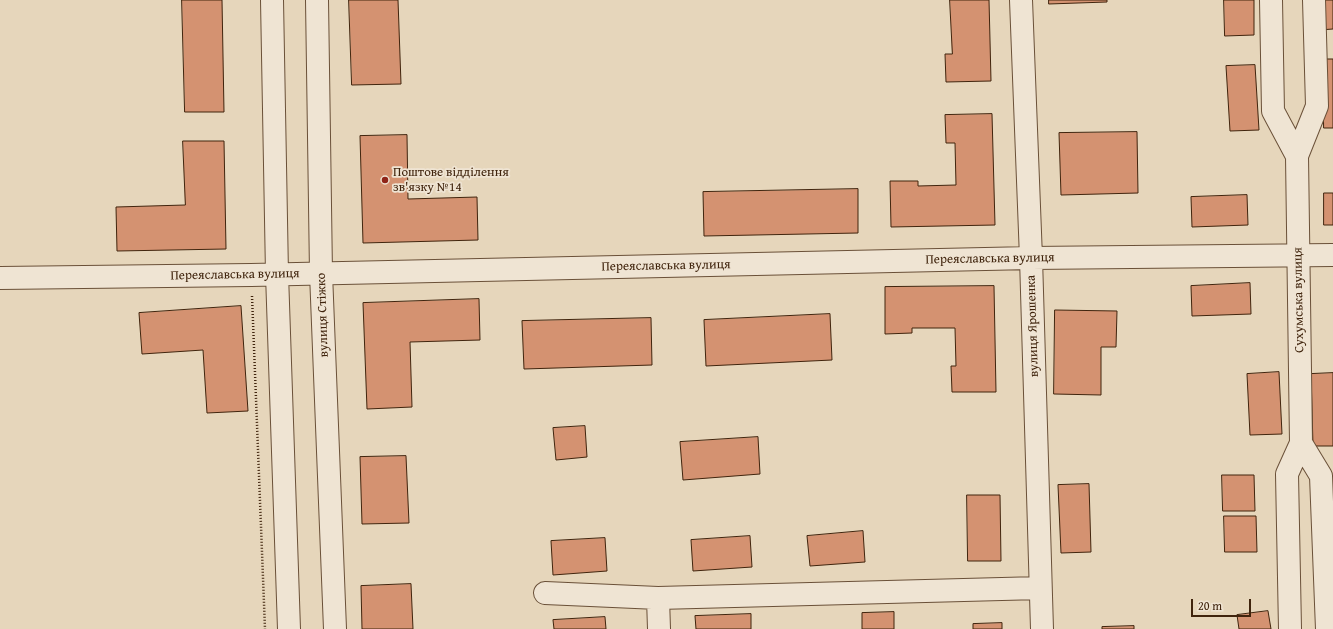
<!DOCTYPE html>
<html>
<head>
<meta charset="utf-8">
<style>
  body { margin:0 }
  #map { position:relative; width:1333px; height:629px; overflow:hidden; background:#e6d6bb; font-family:"Gentium Book Plus",serif }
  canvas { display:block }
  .scale { position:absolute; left:1191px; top:599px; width:60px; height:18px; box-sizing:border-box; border:2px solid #40240d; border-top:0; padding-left:5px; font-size:12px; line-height:14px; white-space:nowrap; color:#40240d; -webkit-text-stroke:3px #efe4d3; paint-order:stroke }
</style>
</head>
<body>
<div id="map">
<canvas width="1333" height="629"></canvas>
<div class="scale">20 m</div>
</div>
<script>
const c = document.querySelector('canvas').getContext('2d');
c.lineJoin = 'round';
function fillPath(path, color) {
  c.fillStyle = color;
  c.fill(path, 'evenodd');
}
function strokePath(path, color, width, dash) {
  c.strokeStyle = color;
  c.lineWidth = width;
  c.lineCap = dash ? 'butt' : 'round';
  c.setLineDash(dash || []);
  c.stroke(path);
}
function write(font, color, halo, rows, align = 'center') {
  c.font = font + ' "Gentium Book Plus",serif';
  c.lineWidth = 3.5;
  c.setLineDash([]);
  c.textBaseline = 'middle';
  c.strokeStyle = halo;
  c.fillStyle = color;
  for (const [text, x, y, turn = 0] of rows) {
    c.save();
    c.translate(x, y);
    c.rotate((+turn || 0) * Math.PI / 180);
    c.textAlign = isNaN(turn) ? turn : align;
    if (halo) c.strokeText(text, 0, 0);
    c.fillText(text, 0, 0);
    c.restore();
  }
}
const building = new Path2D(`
  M182,0H222L224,112H185Z
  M349,0H398L401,84L352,85Z
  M950,0H989L991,81L946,82L945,54H952Z
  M1049,0H1107V2L1049,4Z
  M1224,0H1254V35L1225,36Z
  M1318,0H1333V29L1319,30Z
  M1323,59H1333V128H1324Z
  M1255,65L1259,130L1230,131L1226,66Z
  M992,114L995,225L891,227L890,181H918V186L956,185L955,143H946L945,115Z
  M1137,132L1138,193L1061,195L1059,133Z
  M407,135L408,199L477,197L478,240L363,243L360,136Z
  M183,141H224L226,249L117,251L116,207L185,205Z
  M858,189V233L704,236L703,192Z
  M1324,193H1333V225H1324Z
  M1247,195L1248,225L1192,227L1191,197Z
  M1250,283L1251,314L1192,316L1191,286Z
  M994,286L996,392H952L951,366H956L955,328H912V333L885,334V287Z
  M479,299L480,340L410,342L412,407L367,409L363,303Z
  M241,306L248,411L207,413L203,350L142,354L139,313Z
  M1055,310L1117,311L1116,347H1101V395L1054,394Z
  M830,314L832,360L706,366L704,320Z
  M651,318L652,365L524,369L522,321Z
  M1279,372L1282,434L1250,435L1247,374Z
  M1333,373V446H1313L1311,374Z
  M585,426L587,457L556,460L553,428Z
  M758,437L760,474L683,480L680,442Z
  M406,456L409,523L362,524L360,457Z
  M1222,475H1254L1255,511H1223Z
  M1089,484L1091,552L1061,553L1058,485Z
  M967,495H1000L1001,561H968Z
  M1224,516H1256L1257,552H1225Z
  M863,531L865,562L810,566L807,536Z
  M750,536L752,567L693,571L691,540Z
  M605,538L607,571L553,575L551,541Z
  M411,584L413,629H362L361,586Z
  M1268,611L1271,629H1239L1237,615Z
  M894,612V629H862V613Z
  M751,614V629H696L695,616Z
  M605,617L606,629H554L553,620Z
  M1002,623V629H973V624Z
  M1134,626V629H1102V627Z`);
fillPath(building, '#d49271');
strokePath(building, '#40240d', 1);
const minor = new Path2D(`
  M272,0L277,274L289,629
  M317,0L321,273L335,629
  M1021,0L1031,258L1042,629
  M1271,0L1273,111L1297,156
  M0,278L251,275L1031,258L1333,255
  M1301,443L1321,476L1327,629
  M545,593L658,598L1040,588
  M658,598L659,629
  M1290,629L1287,474L1301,443L1297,156L1317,106L1314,0`);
strokePath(minor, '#6a5038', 24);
strokePath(new Path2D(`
  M252,296L265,629`), '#40240d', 2.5, [1, 2]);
strokePath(minor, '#efe4d3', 22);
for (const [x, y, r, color] of [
  [385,180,4,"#8f2418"]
]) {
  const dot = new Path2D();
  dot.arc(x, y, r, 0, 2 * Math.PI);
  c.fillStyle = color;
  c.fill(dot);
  strokePath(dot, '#efe4d3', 1.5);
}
write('13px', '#40240d', '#efe4d3', [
  ["Поштове відділення",393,173],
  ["зв'язку №14",393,188]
], 'left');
write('13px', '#40240d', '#efe4d3', [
  ["Переяславська вулиця",990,259,-1],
  ["Переяславська вулиця",666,266,-1],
  ["Переяславська вулиця",235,275,-1],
  ["Сухумська вулиця",1299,300,-91],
  ["вулиця Стіжко",323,315,-92],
  ["вулиця Ярошенка",1033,326,-92]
]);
</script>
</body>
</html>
